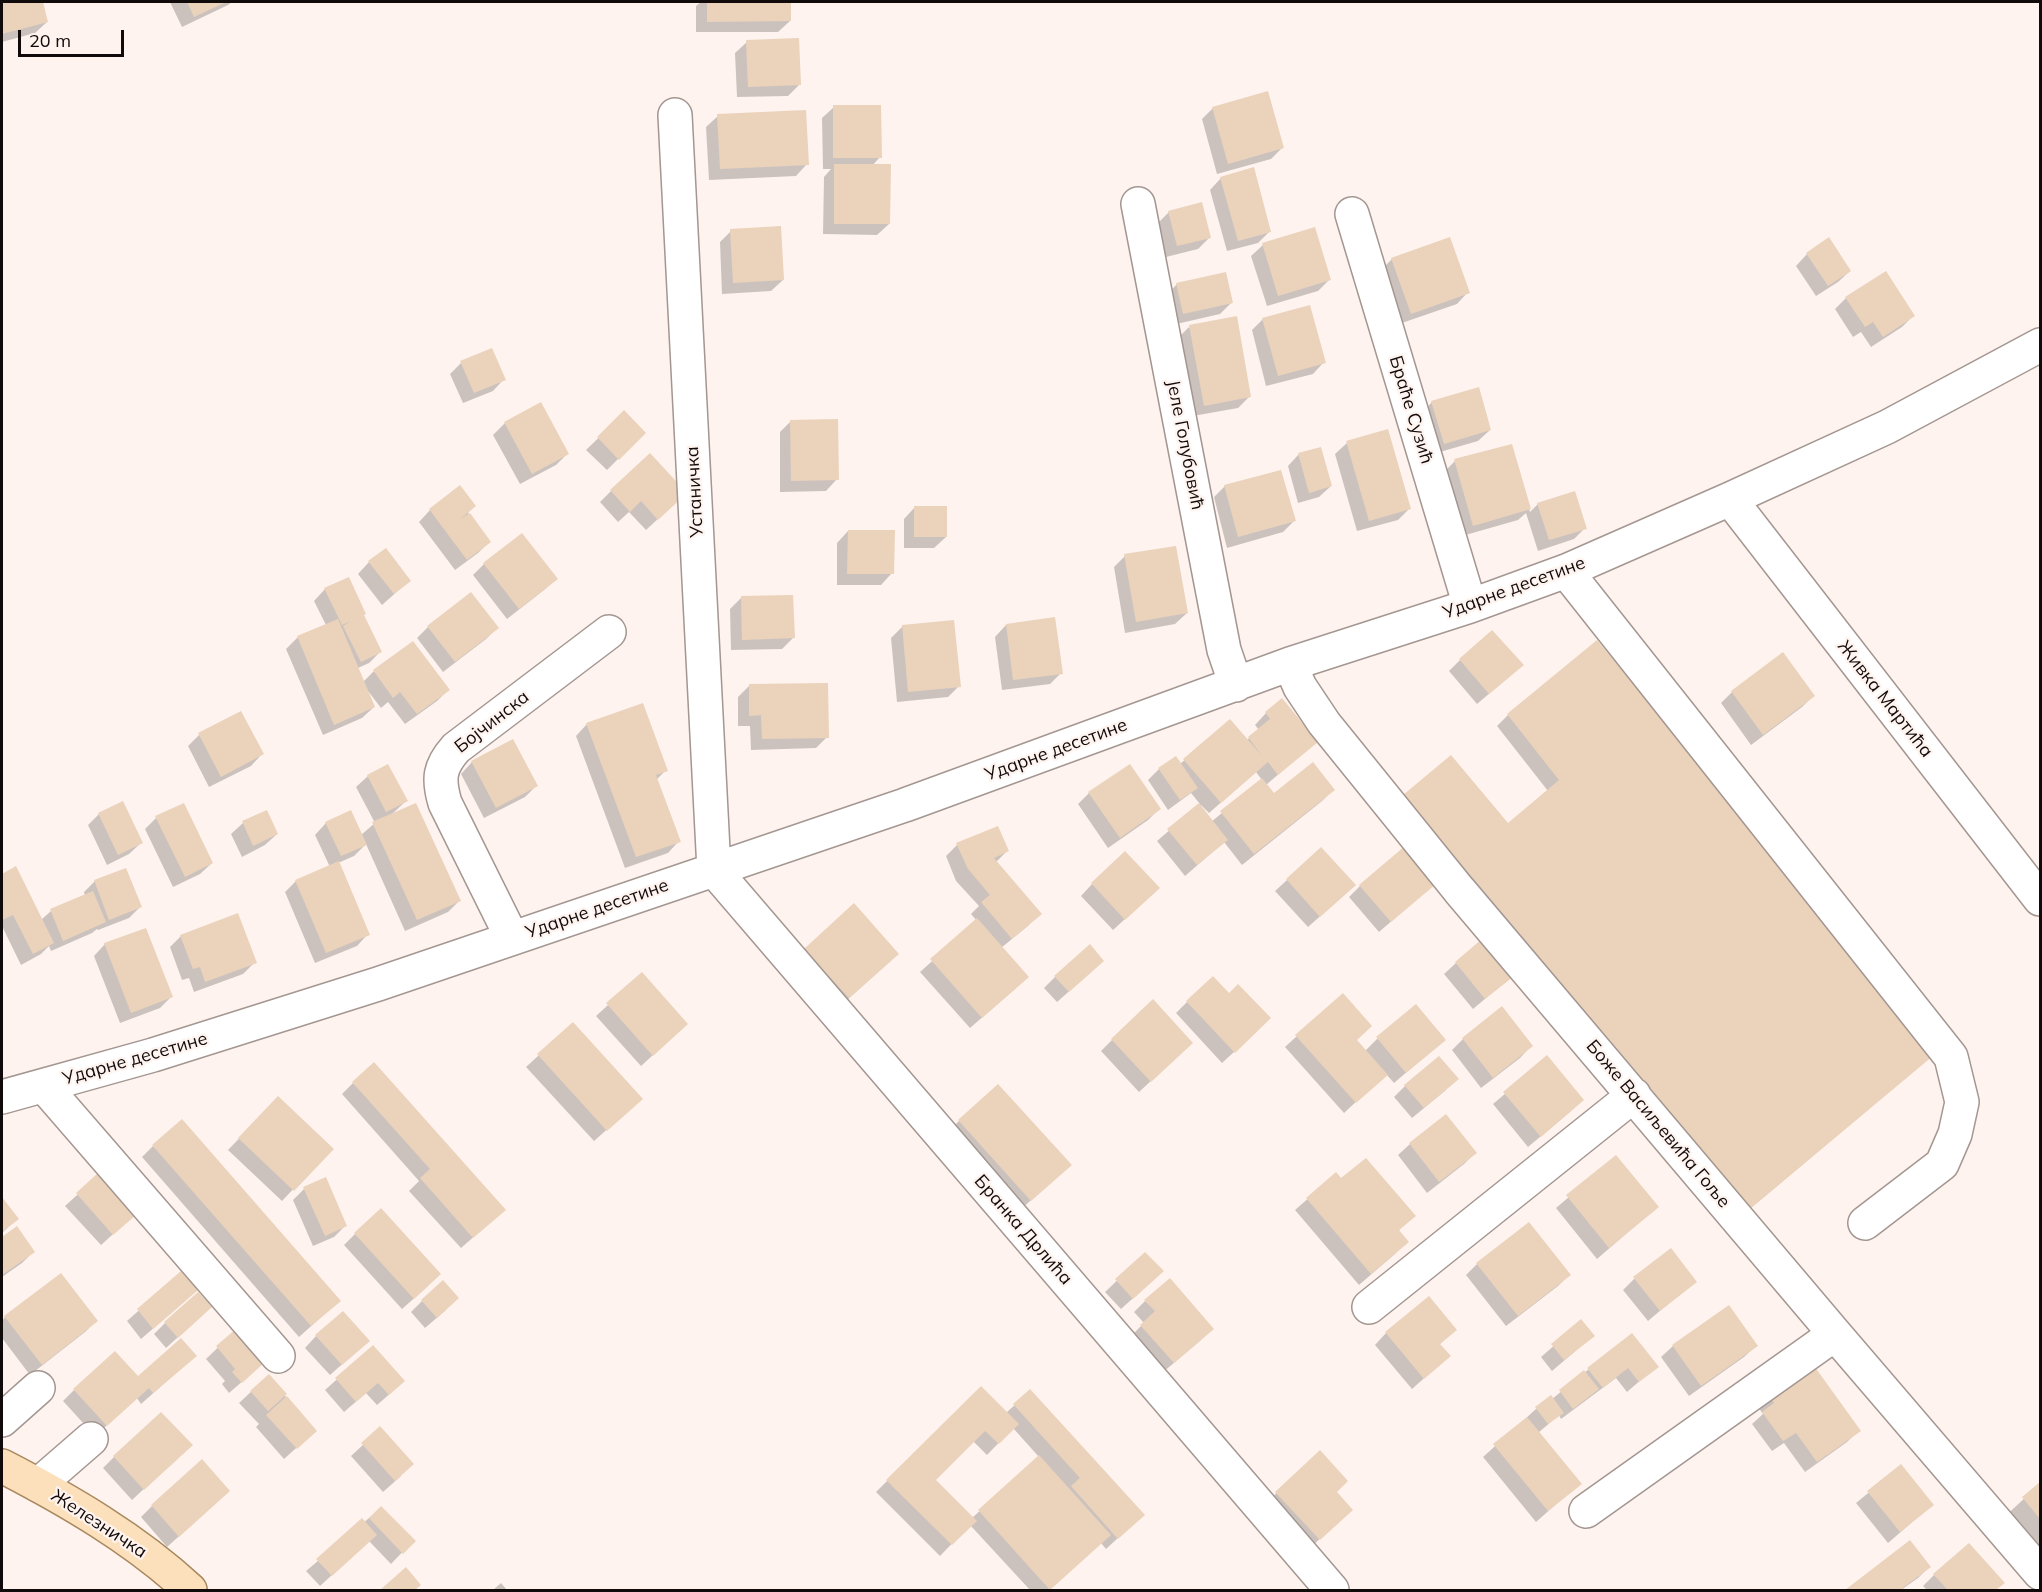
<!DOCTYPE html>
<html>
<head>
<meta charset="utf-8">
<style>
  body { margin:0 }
  #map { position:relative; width:2042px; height:1592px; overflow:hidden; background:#fef3ee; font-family:Mulish,sans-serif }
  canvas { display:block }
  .frame { position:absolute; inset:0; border:3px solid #100b0a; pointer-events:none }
  .scale { position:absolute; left:18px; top:30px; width:106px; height:27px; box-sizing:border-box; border:3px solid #100b0a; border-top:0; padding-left:8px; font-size:18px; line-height:21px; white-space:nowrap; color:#100b0a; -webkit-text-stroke:4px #fef3ee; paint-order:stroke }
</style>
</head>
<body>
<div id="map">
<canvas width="2042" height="1592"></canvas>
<div class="frame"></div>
<div class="scale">20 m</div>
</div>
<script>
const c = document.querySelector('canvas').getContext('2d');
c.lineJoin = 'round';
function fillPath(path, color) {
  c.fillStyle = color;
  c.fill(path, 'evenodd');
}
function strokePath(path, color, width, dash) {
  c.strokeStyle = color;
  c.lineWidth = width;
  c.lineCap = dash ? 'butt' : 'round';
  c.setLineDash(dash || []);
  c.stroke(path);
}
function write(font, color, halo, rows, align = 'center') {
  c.font = font + ' Mulish,sans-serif';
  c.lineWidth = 4.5;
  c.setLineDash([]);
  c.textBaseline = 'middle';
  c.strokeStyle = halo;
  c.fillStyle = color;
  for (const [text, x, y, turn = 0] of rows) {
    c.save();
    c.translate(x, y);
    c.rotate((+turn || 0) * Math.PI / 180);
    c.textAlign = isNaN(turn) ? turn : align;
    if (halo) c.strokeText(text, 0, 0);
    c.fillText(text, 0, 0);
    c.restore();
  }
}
fillPath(new Path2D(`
  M2,2H42L47,22L35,33L2,42Z
  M170,2H232L228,5L182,27Z
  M701,2H790V21L778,32H696V6Z
  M747,42L799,85L788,96L737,97L735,53Z
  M834,107L880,157L872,166L889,224L877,235L823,234L824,177L831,169H823L822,118Z
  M1213,108L1283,147L1271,159L1217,174L1202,119Z
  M718,116L807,164L796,176L709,180L706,127Z
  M1221,178L1270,231L1258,243L1227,251L1210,190Z
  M1169,212L1209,238L1198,249L1166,257L1158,223Z
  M731,231L783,280L771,291L722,294L720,242Z
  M1263,245L1330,279L1318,291L1267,306L1251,256Z
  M1807,254L1850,271L1838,282L1816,296L1796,266Z
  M1392,259L1468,292L1457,304L1399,324L1380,271Z
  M1177,284L1231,303L1220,314L1172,325L1166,296Z
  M1846,298L1913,316L1902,327L1871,347L1861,332L1853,337L1835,309Z
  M1263,319L1324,362L1313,374L1266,386L1252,330Z
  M1189,327L1250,396L1238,408L1193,416L1178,338Z
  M461,363L504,379L493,391L463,403L450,374Z
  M1432,402L1490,430L1478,441L1433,454L1421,414Z
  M624,413L644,433L607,470L586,450Z
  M791,421L837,479L826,491L780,492V432Z
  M505,423L567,454L556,465L520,484L493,435Z
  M1347,443L1409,509L1398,520L1357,531L1335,454Z
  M1511,446L1530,512L1538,504L1585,528L1574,539L1538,551L1526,513L1518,520L1462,536L1444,472L1455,461Z
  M1299,454L1331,486L1319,497L1298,503L1288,466Z
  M1225,486L1294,521L1283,532L1227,548L1214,497Z
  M611,491L674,504L646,530L629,512L618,522L600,502Z
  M474,506L468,513L489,542L478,553L455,570L419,522L430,510Z
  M915,507L946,537L934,548H904V519Z
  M848,531L892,573L881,585H837V543Z
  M522,535L556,579L544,590L507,619L473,575L484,564Z
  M1125,556L1187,613L1175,624L1125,633L1114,567Z
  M369,562L409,581L382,605L358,574Z
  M325,589L363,616L381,651L369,663L358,668L363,682L373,672L413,643L448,690L437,701L405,724L388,702L381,708L368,691L374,707L362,718L323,735L286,649L298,637L326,625L314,601Z
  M741,598L793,638L782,649L731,650L730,609Z
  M1006,625L1061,673L1050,684L1002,690L995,637Z
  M903,626L959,686L948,697L897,702L891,638Z
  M428,627L497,628L486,639L443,672L417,638Z
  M1460,660L1510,676L1477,704L1449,671Z
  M749,686L827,737L816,748L751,750L750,726H738V697Z
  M1732,692L1814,695L1802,707L1751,745L1721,703Z
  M1266,713L1316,742L1266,785L1274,795L1333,790L1322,801L1242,865L1224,842L1185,876L1157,841L1200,804L1191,793L1168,810L1148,780L1159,769L1180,764L1230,721L1247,740L1259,730L1255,725ZM1256,772L1262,780L1211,822L1199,806L1201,805L1209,813Z
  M1508,715L1926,1061L1739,1218L1404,796L1508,825L1548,791L1497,726Z
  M587,724L666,770L656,780L679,841L668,853L625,868L576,736Z
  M199,735L262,754L251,766L209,787L188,746Z
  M472,762L536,786L525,797L484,818L461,774Z
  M368,776L406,801L391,815L459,901L448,912L405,931L366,844L354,856L338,863L368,934L357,946L315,963L285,892L296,881L330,867L315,835L326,823L361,835L375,823L356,787Z
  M1089,793L1159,809L1148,820L1108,848L1078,804Z
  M266,812L277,834L265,845L242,857L231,834L243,823Z
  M99,814L141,843L129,854L107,865L88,825Z
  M156,818L212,863L200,874L173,887L145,829Z
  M957,845L1007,851L996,862L1029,925L1001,948L1016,988L970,1028L920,972L977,921L971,914L979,906L956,881L946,856Z
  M1321,849L1343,896L1308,927L1275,891Z
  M15,868L41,920L51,911L85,896L84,892L95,881L140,907L129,918L98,930L97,929L92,933L51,951L49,946L41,954L21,965L2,926V875Z
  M1092,884L1147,899L1113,930L1081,896Z
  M1434,884L1379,932L1349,897L1360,886Z
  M854,906L886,965L837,1009L793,961Z
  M181,936L255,962L243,974L194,992L189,978L182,980L170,947Z
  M105,944L171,997L160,1008L120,1023L94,956Z
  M1456,963L1511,977L1473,1009L1444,974Z
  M1091,972L1057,1002L1044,988L1055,977Z
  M642,974L675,1035L641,1066L596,1016Z
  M1187,1002L1258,1030L1222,1063L1176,1013Z
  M573,1024L629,1110L594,1141L526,1067Z
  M1297,1036L1356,1041L1365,1051L1377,1039L1444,1040L1394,1083L1386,1074L1344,1113L1285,1047Z
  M1463,1039L1531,1046L1520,1058L1481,1088L1452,1050Z
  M1112,1040L1180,1054L1139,1092L1101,1051Z
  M1547,1058L1571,1111L1528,1147L1493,1104Z
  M353,1083L492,1221L461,1248L409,1191L419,1181L342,1094Z
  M998,1086L1058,1176L1019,1211L947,1132Z
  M1405,1086L1446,1090L1412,1118L1394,1097Z
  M278,1098L331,1149L282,1201L228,1150Z
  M1446,1116L1475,1153L1464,1164L1427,1193L1398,1155L1410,1144Z
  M153,1146L327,1312L299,1337L142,1157Z
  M1616,1157L1657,1207L1597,1259L1556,1208Z
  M1336,1174L1341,1180L1414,1216L1398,1231L1396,1253L1359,1285L1295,1210Z
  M98,1176L122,1226L101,1245L65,1206Z
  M304,1189L346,1225L334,1237L313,1246L293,1200Z
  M2,1199L17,1219L2,1233Z
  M17,1228L33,1252L22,1263L2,1277V1239Z
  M355,1234L428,1286L402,1309L344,1245Z
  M1145,1254L1150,1283L1121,1309L1105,1292Z
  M1477,1264L1569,1275L1558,1286L1506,1326L1466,1275Z
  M181,1273L185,1301L141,1339L127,1321Z
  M1634,1279L1695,1281L1648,1321L1623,1290Z
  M422,1301L446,1310L425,1328L411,1312Z
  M1145,1301L1201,1340L1162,1373L1130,1337L1144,1323L1134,1312Z
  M5,1317L96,1321L85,1332L30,1375L2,1338V1321Z
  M199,1318L166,1348L154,1334L165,1323Z
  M1581,1322L1593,1336L1552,1371L1541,1357Z
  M1455,1330L1439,1345L1449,1356L1412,1389L1375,1345L1386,1333Z
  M235,1331L252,1373L229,1393L222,1384L225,1381L206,1359Z
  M1631,1335L1657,1366L1627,1392L1616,1378L1561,1419L1559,1415L1538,1433L1579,1484L1536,1522L1483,1457L1536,1409L1551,1398L1552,1399Z
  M316,1336L356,1352L330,1375L305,1348Z
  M1673,1346H1756L1744,1357L1689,1396L1661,1357Z
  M373,1347L392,1392L377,1405L366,1393L344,1412L325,1390Z
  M183,1367L141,1404L137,1398L95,1436L63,1401L74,1390L138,1379Z
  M268,1376L315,1431L284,1459L256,1427L259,1424L239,1403Z
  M981,1388L1006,1413L1030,1391L1131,1526L1106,1549L1101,1543L1048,1590H1030L970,1525L940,1556L876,1492ZM1013,1428L1039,1457L972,1518L934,1480L973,1441L987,1455Z
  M1769,1396L1859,1430L1847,1442L1805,1472L1784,1443L1772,1451L1752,1424L1763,1414L1758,1407Z
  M380,1429L401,1476L383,1492L351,1456Z
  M1320,1452L1335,1493L1339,1521L1308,1550L1265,1504Z
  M179,1456L132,1500L103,1468L114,1457Z
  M1901,1466L1932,1505L1888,1543L1856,1503Z
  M2040,1484V1570L2001,1520Z
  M217,1502L167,1547L141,1517L152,1506Z
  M381,1508L413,1541L391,1564L369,1541L320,1586L306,1571Z
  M1910,1543L1929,1567L1918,1578L1901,1590H1847Z
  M1934,1575L2003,1583L1995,1590H1927L1923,1586Z
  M501,1583L507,1590H493Z`), '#0003');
fillPath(new Path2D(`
  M2,2H43L48,22L2,34Z
  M187,2H226L194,17Z
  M707,2H791V21L707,22Z
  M799,38L801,85L748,87L746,40Z
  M1268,91L1284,148L1228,164L1212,107Z
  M833,105H881L882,158H833Z
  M806,110L809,165L720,169L717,114Z
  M834,164H891L890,224H834Z
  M1254,167L1271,232L1238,241L1220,177Z
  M1202,202L1211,238L1177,246L1168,211Z
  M781,226L784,280L733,283L730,229Z
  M1315,227L1331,280L1278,296L1262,243Z
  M1450,237L1470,293L1411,314L1391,258Z
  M1829,237L1851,271L1828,286L1806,253Z
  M1886,271L1915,316L1883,337L1873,322L1865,327L1845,297Z
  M1226,272L1233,303L1183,314L1176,283Z
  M1310,305L1326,363L1278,376L1262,318Z
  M1237,316L1251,397L1204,406L1189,325Z
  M492,348L506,380L474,393L460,361Z
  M1479,387L1491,430L1444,444L1431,401Z
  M541,402L569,454L532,474L504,422Z
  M624,410L646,433L619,460L597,437Z
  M838,419L839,480L791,481L790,420Z
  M1388,429L1411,509L1369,521L1346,441Z
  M1512,444L1531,509L1473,526L1454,459Z
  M1321,447L1332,486L1309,493L1298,453Z
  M650,453L687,493L658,520L641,501L630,512L610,490Z
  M1281,470L1296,521L1238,537L1224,485Z
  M460,485L476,506L460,519L470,513L491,542L467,560L429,509Z
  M1575,491L1587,529L1549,540L1537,503Z
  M914,506H947V537H914Z
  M848,530H895L894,574H847Z
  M522,533L558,579L519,609L483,563Z
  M1176,546L1188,613L1136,622L1124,554Z
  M386,548L411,581L394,594L368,561Z
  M349,577L366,614L364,615L382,652L361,662L343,626L351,621L342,625L324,588Z
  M471,592L499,628L455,662L427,626Z
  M793,595L795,638L742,640L741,596Z
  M1055,617L1063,674L1013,680L1006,624Z
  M338,619L375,707L334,725L297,636Z
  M954,620L961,687L908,692L902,625Z
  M1492,630L1524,665L1489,694L1459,659Z
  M1597,640L1940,1050L1751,1208L1403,795L1451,755L1508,823L1559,780L1507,714Z
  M413,641L450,690L417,714L400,692L393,698L373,670Z
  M1783,652L1815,696L1763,735L1731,691Z
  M828,683L829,738L762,739L761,715L749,716V684Z
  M1282,698L1318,742L1278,775L1268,762L1221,803L1183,759L1230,719L1262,756L1248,737L1270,719L1265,712Z
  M643,703L668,771L656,775L681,842L636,857L586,723Z
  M241,711L264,754L221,777L198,733Z
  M513,739L538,786L496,808L471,761Z
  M1176,756L1198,788L1180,800L1158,768Z
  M1313,762L1335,790L1254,854L1220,811L1262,778L1274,793Z
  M388,764L408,801L386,812L367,775Z
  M1130,764L1161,809L1120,838L1088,792Z
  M123,801L143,843L118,855L98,813Z
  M184,803L213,863L185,877L155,816Z
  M416,803L461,901L417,920L372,822Z
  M1199,803L1228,840L1197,865L1167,829Z
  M267,810L278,834L253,846L242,821Z
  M351,810L367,845L341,856L325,822Z
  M998,826L1009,851L994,858L1042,914L1012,939L981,902L990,895L968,869L956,843Z
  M1405,846L1436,884L1391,922L1359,885Z
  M1321,847L1356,885L1320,917L1286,879Z
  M1125,851L1160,888L1125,920L1091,883Z
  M339,861L370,935L326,953L295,880Z
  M16,866L54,943L33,954L13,915L2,920V874Z
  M126,868L142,907L109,920L94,880Z
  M93,891L106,922L63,941L50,909Z
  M854,903L899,954L849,998L804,949Z
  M238,913L257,963L205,982L200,967L193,969L180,935Z
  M977,918L1029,977L982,1018L930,959Z
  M146,928L173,997L131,1013L104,943Z
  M1482,939L1513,977L1485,999L1455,962Z
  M1090,944L1104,961L1069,992L1054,976Z
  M642,972L688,1024L653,1056L606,1003Z
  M1213,976L1229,993L1238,984L1271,1018L1235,1053L1186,1001Z
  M1343,993L1372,1026L1357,1040L1388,1075L1356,1103L1295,1035Z
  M1153,999L1193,1043L1151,1082L1111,1039Z
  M1416,1004L1446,1040L1406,1073L1376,1037Z
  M1502,1006L1533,1046L1493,1078L1462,1038Z
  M573,1022L643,1099L607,1131L537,1054Z
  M1547,1055L1584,1100L1541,1137L1503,1092Z
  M1439,1056L1459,1079L1424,1108L1404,1085Z
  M374,1062L506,1210L473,1238L420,1178L430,1169L352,1082Z
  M998,1084L1072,1165L1031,1201L958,1120Z
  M278,1096L334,1149L294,1191L238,1138Z
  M1446,1114L1477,1153L1439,1182L1409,1143Z
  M182,1119L341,1301L311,1326L152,1145Z
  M1616,1155L1659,1207L1609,1248L1566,1195Z
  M1366,1158L1416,1216L1399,1230L1409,1242L1371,1274L1306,1198L1336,1172L1341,1178Z
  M98,1173L136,1215L113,1235L76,1193Z
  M326,1177L347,1226L325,1236L303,1187Z
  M2,1197L19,1219L2,1232Z
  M381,1208L441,1274L414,1299L354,1233Z
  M1529,1222L1571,1275L1518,1316L1476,1263Z
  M17,1226L35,1252L2,1275V1237Z
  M1671,1248L1697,1282L1660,1311L1633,1277Z
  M1145,1252L1164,1271L1133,1299L1115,1279Z
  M181,1271L198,1290L153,1329L137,1309Z
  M61,1273L98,1321L42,1365L4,1316Z
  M1170,1278L1214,1329L1174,1363L1140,1325L1155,1311L1144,1300Z
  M443,1280L459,1298L437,1318L421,1300Z
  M198,1292L212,1307L178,1338L164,1322Z
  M1429,1296L1457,1330L1440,1344L1451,1356L1424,1379L1385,1332Z
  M1729,1305L1758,1346L1701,1386L1672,1345Z
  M343,1311L370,1341L342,1365L315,1335Z
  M1581,1319L1595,1336L1564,1360L1551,1344Z
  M236,1329L265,1362L242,1383L232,1372L235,1369L216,1346Z
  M1632,1333L1659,1367L1639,1382L1628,1368L1603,1388L1587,1368Z
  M181,1338L197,1356L153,1393L149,1388L107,1426L73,1389L115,1351L138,1376Z
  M373,1345L405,1381L389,1395L378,1383L356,1402L335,1378Z
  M1812,1363L1861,1431L1817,1462L1796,1433L1783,1441L1762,1412L1774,1403L1768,1394Z
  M1584,1370L1599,1389L1573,1409L1559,1390Z
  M269,1374L287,1394L268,1411L250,1391Z
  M981,1386L1019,1424L999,1444L985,1431L936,1480L977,1521L952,1545L886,1480Z
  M1030,1389L1145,1515L1118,1539L1071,1486L1080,1478L1013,1404Z
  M1551,1395L1564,1413L1548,1424L1535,1407Z
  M287,1396L317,1431L297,1449L266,1415Z
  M161,1412L193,1445L144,1490L113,1456Z
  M1527,1417L1582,1484L1548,1511L1493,1444Z
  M380,1426L414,1464L395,1481L361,1443Z
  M1320,1450L1348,1481L1337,1492L1353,1510L1320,1540L1275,1492Z
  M1039,1455L1111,1535L1050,1590L978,1510Z
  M202,1459L230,1491L179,1537L151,1505Z
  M1901,1464L1934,1505L1900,1532L1867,1491Z
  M2040,1482V1519L2022,1497Z
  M381,1506L416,1541L403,1554L369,1518Z
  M362,1518L377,1535L332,1576L316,1559Z
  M1910,1540L1931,1567L1900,1590H1845Z
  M1969,1543L2005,1583L1996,1590H1948L1933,1574Z
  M406,1567L421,1585L415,1590H380Z`), '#ead2bb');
const minor = new Path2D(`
  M675,115L714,870L1332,1590
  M1138,204L1224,650L1236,685
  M1352,214L1470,606
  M1730,499L2040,899
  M1566,571L1951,1057L1962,1102L1955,1134L1942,1164L1865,1223
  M1290,664L1300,687L1324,723L1459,890L1835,1334L2040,1573
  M512,938L445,803C438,779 439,767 456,748L609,632
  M44,1086L278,1356
  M2,1097L153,1055L378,984L905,805L1290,664L1470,606L1566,571L1730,499L1887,427L2040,345
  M1369,1307L1634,1095
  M2,1420L38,1388
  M38,1485L91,1439
  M1586,1511L1835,1334`);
const major = new Path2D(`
  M2,1466C68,1500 135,1539 190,1590`);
strokePath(minor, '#a49691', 36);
strokePath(major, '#a7885f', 36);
strokePath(minor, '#fff', 33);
strokePath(major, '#fbe0bb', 33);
write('18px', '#100b0a', '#fef3ee', [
  ["Браће Сузић",1411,410,73],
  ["Јеле Голубовић",1185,445,79],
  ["Устаничка",695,492,-93],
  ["Ударне десетине",1514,588,-20],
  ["Живка Мартића",1885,699,52],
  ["Бојчинска",492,722,-38],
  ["Ударне десетине",1056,750,-20],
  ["Ударне десетине",597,909,-19],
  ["Ударне десетине",135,1059,-16],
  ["Боже Васиљевића Гоље",1658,1124,50],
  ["Бранка Дрлића",1023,1230,49],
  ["Железничка",99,1524,33]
]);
</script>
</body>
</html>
